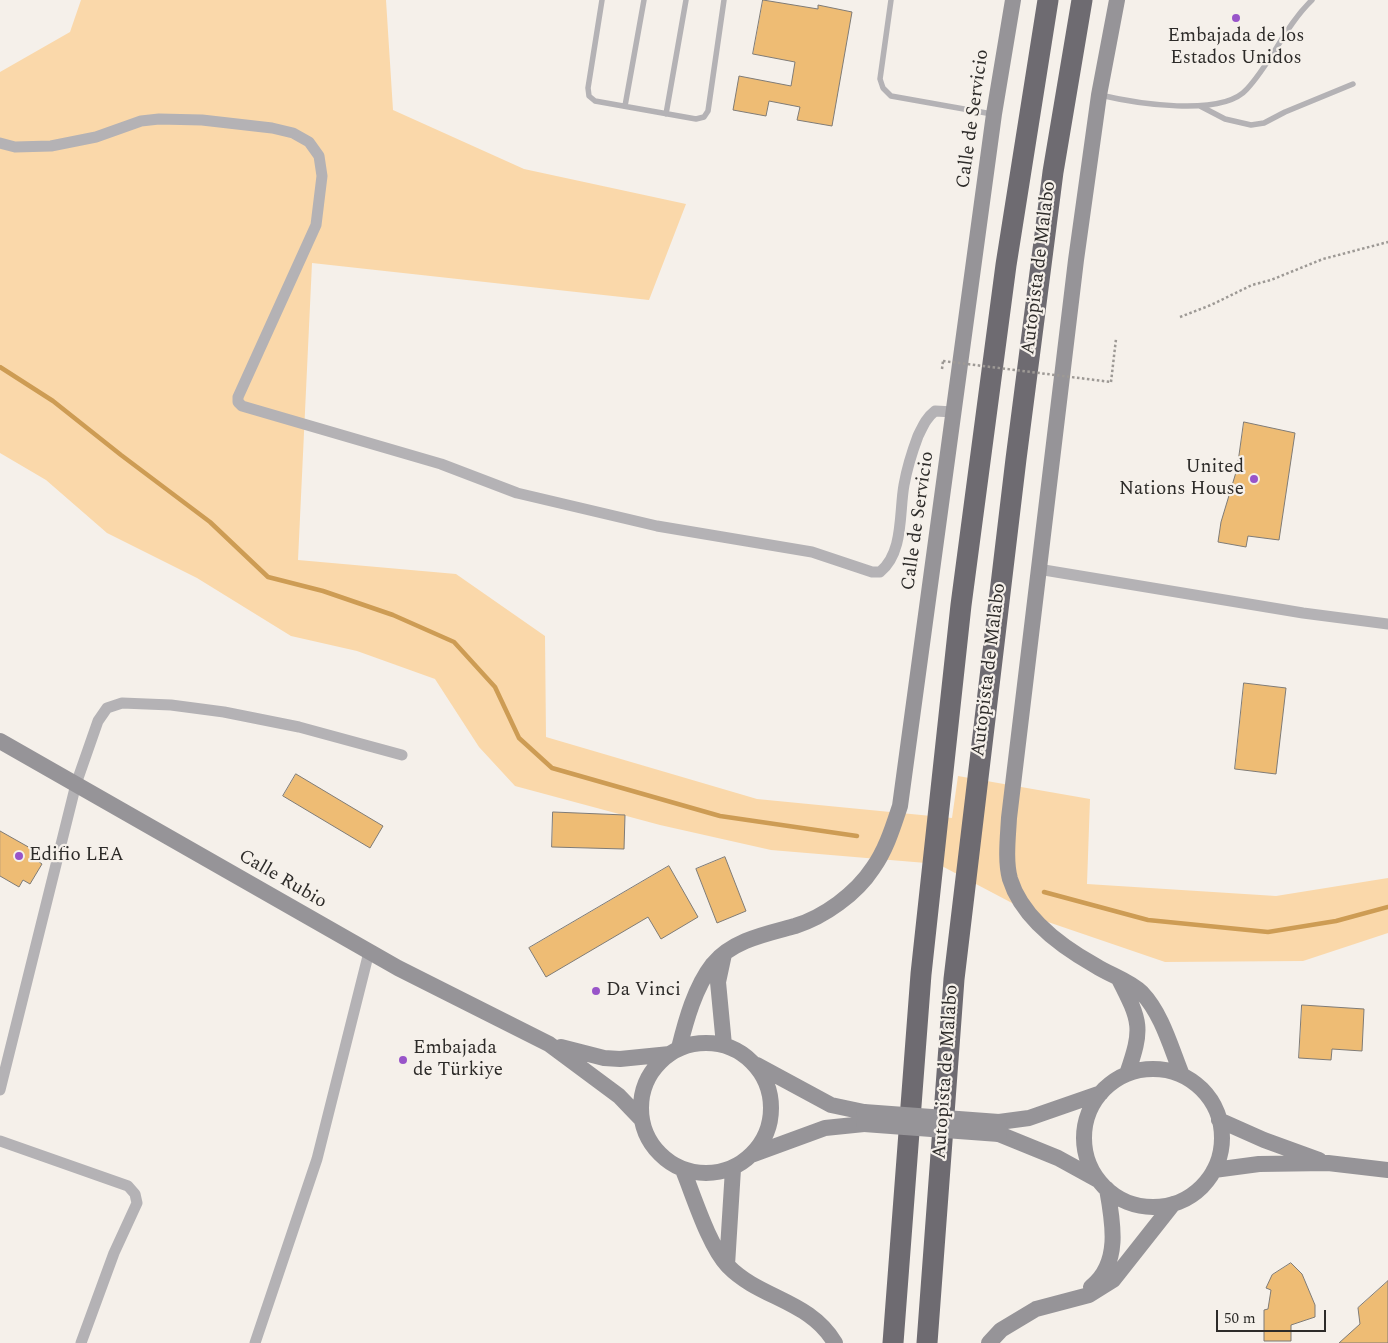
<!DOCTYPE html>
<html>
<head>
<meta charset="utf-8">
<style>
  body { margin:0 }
  #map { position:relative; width:1388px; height:1343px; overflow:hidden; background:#f5f0ea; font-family:Spectral,serif }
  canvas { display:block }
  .scale { position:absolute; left:1216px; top:1310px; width:110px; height:22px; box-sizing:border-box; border:2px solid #2d2b29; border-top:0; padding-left:6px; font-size:15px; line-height:18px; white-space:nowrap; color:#2d2b29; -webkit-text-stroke:4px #f5f0ea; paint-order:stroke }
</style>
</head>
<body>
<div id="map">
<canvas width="1388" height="1343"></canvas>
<div class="scale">50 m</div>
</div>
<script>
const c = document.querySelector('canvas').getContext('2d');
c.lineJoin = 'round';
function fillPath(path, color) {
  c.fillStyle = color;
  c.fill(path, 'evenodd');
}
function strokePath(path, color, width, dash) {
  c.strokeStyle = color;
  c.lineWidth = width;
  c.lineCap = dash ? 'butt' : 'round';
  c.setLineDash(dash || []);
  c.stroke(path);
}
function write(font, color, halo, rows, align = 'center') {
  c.font = font + ' Spectral,serif';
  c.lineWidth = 4.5;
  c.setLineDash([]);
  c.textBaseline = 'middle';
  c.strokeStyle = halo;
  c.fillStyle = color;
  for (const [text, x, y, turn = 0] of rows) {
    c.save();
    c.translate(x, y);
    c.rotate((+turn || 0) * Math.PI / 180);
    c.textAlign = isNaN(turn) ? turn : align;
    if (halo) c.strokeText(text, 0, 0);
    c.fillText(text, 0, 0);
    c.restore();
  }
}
fillPath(new Path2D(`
  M81,0H386L393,110L524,169L686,204L649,300L312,263L298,560L456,574L545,636L546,737L757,799L952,818L958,776L1090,799L1087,884L1276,896L1388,878V933L1303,961L1165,962L1048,922L938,864L771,850L660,825L515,786L479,747L435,679L357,651L291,636L197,578L107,533L46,480L0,453V72L70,32Z`), '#fad8aa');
strokePath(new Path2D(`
  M0,367L53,401L121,455L210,522L268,577L323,591L393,615L454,642L495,687L519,738L552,768L720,816L857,836
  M1044,892L1148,920L1268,932L1336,921L1388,907`), '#cd9c54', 4.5);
const building = new Path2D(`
  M763,0L818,9V5L852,12L832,126L797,120L800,107L769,101L766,116L733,110L739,76L791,86L795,62L753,54Z
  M1244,422L1295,433L1279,540L1248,536L1246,547L1218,542L1221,522L1237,469Z
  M1244,683L1286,688L1276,774L1235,769Z
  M296,774L383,826L370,848L283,796Z
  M553,812L625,815L624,849L552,847Z
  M0,831L39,853L35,859L42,864L30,884L23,880L19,887L0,876Z
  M725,857L746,911L717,923L696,869Z
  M669,866L698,917L661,939L648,917L546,977L529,948Z
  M1302,1005L1364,1009L1362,1051L1332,1049L1331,1060L1299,1058Z
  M1291,1263L1302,1274L1315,1305V1317L1291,1325V1341H1264V1310L1268,1309L1271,1290L1266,1288L1272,1275Z
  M1388,1281V1343H1339L1360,1324L1358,1308Z`);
fillPath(building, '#eebc74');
strokePath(building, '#7f7b76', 1);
strokePath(new Path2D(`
  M1180,317L1211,305L1252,285L1271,280L1323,259L1388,242
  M942,369L943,361
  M1111,382L1116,339`), '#9d9995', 2.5, [2.5, 2.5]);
strokePath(new Path2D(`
  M602,0L588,88L589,96L595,101L696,119L704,117L708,111L724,0
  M891,0L880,79L883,88L891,96L992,114
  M1100,95C1134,103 1222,118 1247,89C1272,62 1285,26 1312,0
  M625,106L644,0
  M1200,106L1225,119L1251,125L1264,123L1285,112L1353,84
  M666,114L686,0`), '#b4b2b5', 5.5);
strokePath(new Path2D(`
  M0,143L15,147L51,146L96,137L141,121L159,119L202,120L272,128L293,133L309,142L319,156L322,176L316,225L238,397V402L242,406L441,464L517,493L657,526L812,552L872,572H880C904,553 899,512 904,485C907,468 912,452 918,436C923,426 926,418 935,411L954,412
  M1038,569L1303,613L1388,624
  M0,1090L76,784L98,721L107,708L122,703L171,705L224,712L299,727L402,755
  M0,1141L128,1186L135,1194L137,1203L114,1253L81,1343
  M255,1343L317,1159L369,952`), '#b4b2b5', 11);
strokePath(new Path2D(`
  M1117,0L1099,95L1076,260L1009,818C1008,837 1005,861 1010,879C1022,918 1062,947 1096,966C1110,975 1130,981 1142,993C1162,1014 1171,1048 1182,1075
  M0,741L398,968L549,1044L619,1096L642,1120
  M724,954L718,982L724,1045
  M1119,979C1141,1022 1143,1028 1127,1074
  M641 1108a65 65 0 1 1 130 0a65 65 0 1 1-130 0Z
  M561,1047L604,1058L620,1059L670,1054
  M679,1048C686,1020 695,987 713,964C733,940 766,934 795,926C824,917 856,894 873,868C886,850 893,827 900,806L994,114L1013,0
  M757,1065L831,1105L864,1112
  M1084 1138a69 69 0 1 1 138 0a69 69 0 1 1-138 0Z
  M1219,1120L1264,1140L1319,1160
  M999,1122L1029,1118L1101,1093
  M999,1134L1058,1158L1098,1180
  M754,1154L825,1128L864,1124
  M683,1170C694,1197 709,1246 728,1266C760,1299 810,1300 835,1343
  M1214,1170L1259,1164L1328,1163L1388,1170
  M727,1265L733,1169
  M1091,1287C1121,1264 1113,1222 1107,1189
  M989,1343L1001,1330L1036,1309L1089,1295L1113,1280L1173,1204`), '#969498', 16);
strokePath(new Path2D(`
  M893,1343L921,974L961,605L1006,265L1048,0
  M927,1343L954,979L1016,459L1053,172L1082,0`), '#6e6b71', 21);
strokePath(new Path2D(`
  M943,361L1111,382`), '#9d9995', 2.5, [2.5, 2.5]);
strokePath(new Path2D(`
  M864,1112L999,1122
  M864,1124L999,1134`), '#969498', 16);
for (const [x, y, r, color] of [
  [1236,18,5,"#9854c9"],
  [1254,479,5,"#9854c9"],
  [19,856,5,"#9854c9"],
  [596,991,5,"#9854c9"],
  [403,1060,5,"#9854c9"]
]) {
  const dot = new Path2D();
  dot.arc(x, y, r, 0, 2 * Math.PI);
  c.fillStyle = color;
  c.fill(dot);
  strokePath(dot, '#f5f0ea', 2);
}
write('19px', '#2d2b29', '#f5f0ea', [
  ["Embajada de los",1236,37,"center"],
  ["Estados Unidos",1236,59,"center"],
  ["United",1244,468,"right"],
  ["Nations House",1244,490,"right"],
  ["Edifio LEA",29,856],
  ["Da Vinci",606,991],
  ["Embajada",413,1049],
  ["de Türkiye",413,1071]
], 'left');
write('19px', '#2d2b29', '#f5f0ea', [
  ["Calle de Servicio",974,119,-82],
  ["Autopista de Malabo",1040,268,-83],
  ["Calle de Servicio",919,521,-82],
  ["Autopista de Malabo",990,670,-83],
  ["Calle Rubio",282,880,30],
  ["Autopista de Malabo",947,1072,-86]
]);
</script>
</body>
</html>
